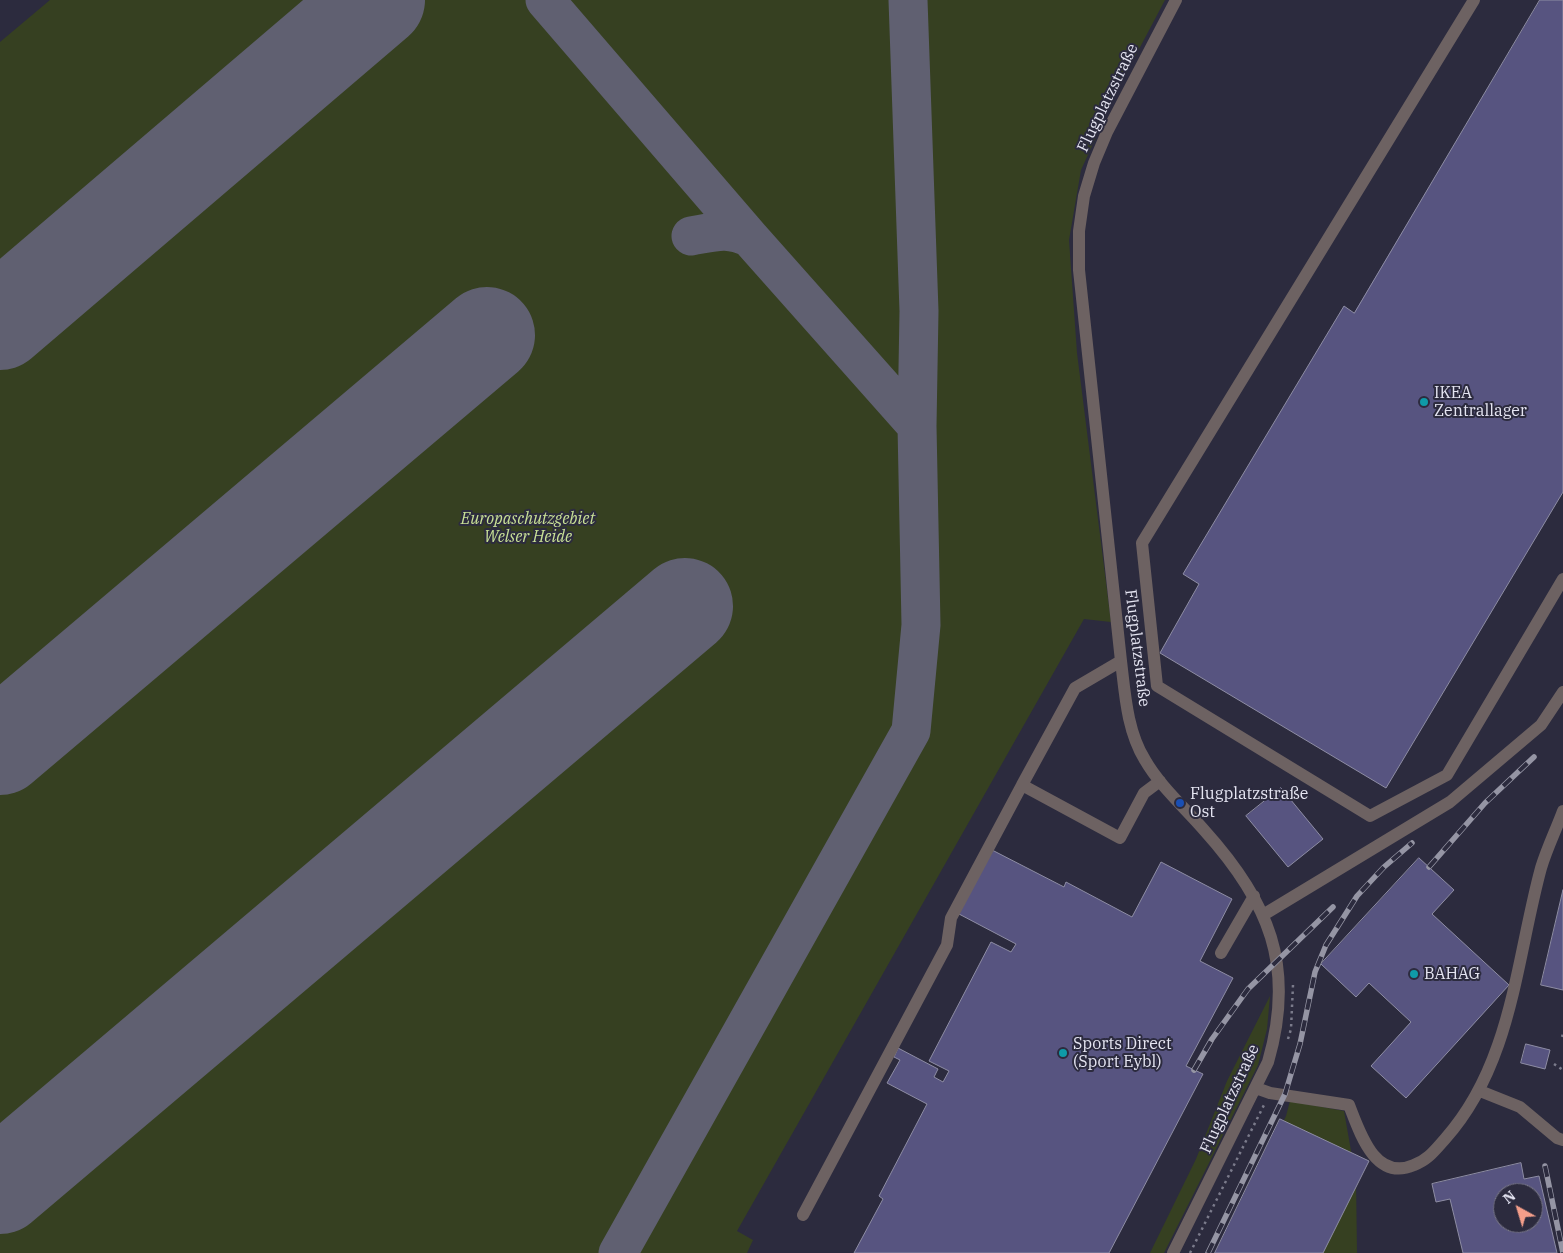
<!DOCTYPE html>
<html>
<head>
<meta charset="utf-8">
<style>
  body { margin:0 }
  #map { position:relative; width:1563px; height:1253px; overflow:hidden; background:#2c2b3e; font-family:"IBM Plex Serif",serif }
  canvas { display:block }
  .north { position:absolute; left:1493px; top:1183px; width:50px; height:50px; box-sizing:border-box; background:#2c2b3e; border:1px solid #767586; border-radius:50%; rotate:321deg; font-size:14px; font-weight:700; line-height:20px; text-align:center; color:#e5e5f2 }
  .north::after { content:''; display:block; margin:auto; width:18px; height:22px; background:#f49e8a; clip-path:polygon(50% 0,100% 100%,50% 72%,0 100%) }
</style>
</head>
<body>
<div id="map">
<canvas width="1563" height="1253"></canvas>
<div class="north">N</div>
</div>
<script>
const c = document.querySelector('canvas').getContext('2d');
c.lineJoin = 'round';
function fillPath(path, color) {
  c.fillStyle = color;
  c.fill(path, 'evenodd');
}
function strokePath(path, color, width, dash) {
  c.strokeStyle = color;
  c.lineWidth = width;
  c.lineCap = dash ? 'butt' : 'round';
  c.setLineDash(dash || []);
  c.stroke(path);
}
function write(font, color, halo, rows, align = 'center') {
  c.font = font + ' "IBM Plex Serif",serif';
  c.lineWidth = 4;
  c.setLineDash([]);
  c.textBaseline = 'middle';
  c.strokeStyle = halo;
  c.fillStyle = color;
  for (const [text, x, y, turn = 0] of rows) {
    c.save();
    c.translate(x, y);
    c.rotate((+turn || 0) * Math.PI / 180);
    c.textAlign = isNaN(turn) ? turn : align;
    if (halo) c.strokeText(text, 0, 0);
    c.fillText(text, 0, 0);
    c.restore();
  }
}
fillPath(new Path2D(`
  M50,0H1165L1119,87L1081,170L1069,240L1077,353L1111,622L1084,619L737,1231L753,1240L747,1253H0V42Z
  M1270,996L1267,1029L1258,1065L1164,1253H1150L1196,1159L1227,1081Z
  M1290,1101L1344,1111L1356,1179L1357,1253H1219L1286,1116Z`), '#364021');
strokePath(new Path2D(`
  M545,0L750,238L917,426L921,625L911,731L618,1253
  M908,0L919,311L917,426
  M691,236C715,232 727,227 750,238`), '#606071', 39);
strokePath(new Path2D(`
  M0,322L377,0
  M0,747L487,335
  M0,1186L685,606`), '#606071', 96);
const building = new Path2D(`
  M1540,0H1563V492L1386,788L1160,653L1199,584L1183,574L1344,306L1354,313Z
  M1281,788L1323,839L1288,867L1246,816Z
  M992,850L1064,887L1066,882L1132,917L1161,862L1232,899L1200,961L1233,978L1186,1066L1203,1074L1109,1253H854L883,1199L879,1196L927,1104L887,1083L900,1060L894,1057L898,1048L938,1069L934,1077L943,1082L949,1071L929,1061L991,942L1011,952L1016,944L959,914Z
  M1419,858L1454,890L1432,914L1509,985L1406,1098L1371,1066L1411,1022L1369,983L1356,997L1321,964Z
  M1563,890V990L1541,985Z
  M1526,1044L1550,1050L1545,1069L1521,1063Z
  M1280,1119L1369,1161L1323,1253H1215Z
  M1521,1163L1524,1179L1539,1176L1557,1253H1463L1450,1199L1436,1202L1432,1184ZM1503,1193H1533V1223H1503Z`);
fillPath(building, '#575480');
strokePath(building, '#8e8da4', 1);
strokePath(new Path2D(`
  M1562,1037L1563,1034
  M1288,1039L1291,1029L1293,985
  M1554,1064L1563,1070
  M1190,1253L1264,1105`), '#7b7b8b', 2.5, [2.5, 4]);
strokePath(new Path2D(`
  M1474,0L1142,543L1157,686L1370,816L1447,775L1563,579
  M1121,661L1075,688L1022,785L1120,838L1144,793L1160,781
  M1263,915L1450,802L1541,725L1563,692
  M1221,953L1254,896
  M1256,1088L1270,1093L1349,1105C1360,1133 1375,1182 1414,1165C1428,1160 1435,1150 1445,1139C1512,1064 1516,960 1541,868C1547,848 1556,830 1563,811
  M1480,1091L1520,1107L1557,1138L1563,1140
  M803,1215L947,945L951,918L1022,785
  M1173,1253L1268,1062C1296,966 1269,902 1204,830C1184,807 1160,786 1145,760C1127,731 1125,694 1121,661L1079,270V231L1084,196L1094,163L1107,132L1176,0`), '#6d6262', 12);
const rail = new Path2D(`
  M1429,867L1485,803L1534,757
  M1194,1070L1212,1039L1248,989L1333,907
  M1545,1166L1563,1253
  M1208,1253L1285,1094L1300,1044L1315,972L1326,945L1357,896L1384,867L1412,843`);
strokePath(rail, '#9595a4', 5.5);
strokePath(rail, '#2c2b3e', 4, [11]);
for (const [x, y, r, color] of [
  [1424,402,5,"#0f9aa8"],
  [1180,803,5,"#1a4fb4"],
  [1414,974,5,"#0f9aa8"],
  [1063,1053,5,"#0f9aa8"]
]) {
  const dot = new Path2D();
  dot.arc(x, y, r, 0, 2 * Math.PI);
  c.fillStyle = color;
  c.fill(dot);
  strokePath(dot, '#2c2b3e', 2);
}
write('16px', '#e5e5f2', '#2c2b3e', [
  ["Flugplatzstraße",1108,98,-64],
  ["Flugplatzstraße",1137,648,83],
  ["Flugplatzstraße",1230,1099,-65]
]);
write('16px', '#e5e5f2', '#2c2b3e', [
  ["IKEA",1434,393],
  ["Zentrallager",1434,411],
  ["Flugplatzstraße",1190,794],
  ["Ost",1190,812],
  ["BAHAG",1424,974],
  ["Sports Direct",1073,1044],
  ["(Sport Eybl)",1073,1062]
], 'left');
write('italic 16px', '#c9e196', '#2c2b3e', [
  ["Europaschutzgebiet",528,519],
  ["Welser Heide",528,537]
]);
</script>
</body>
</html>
